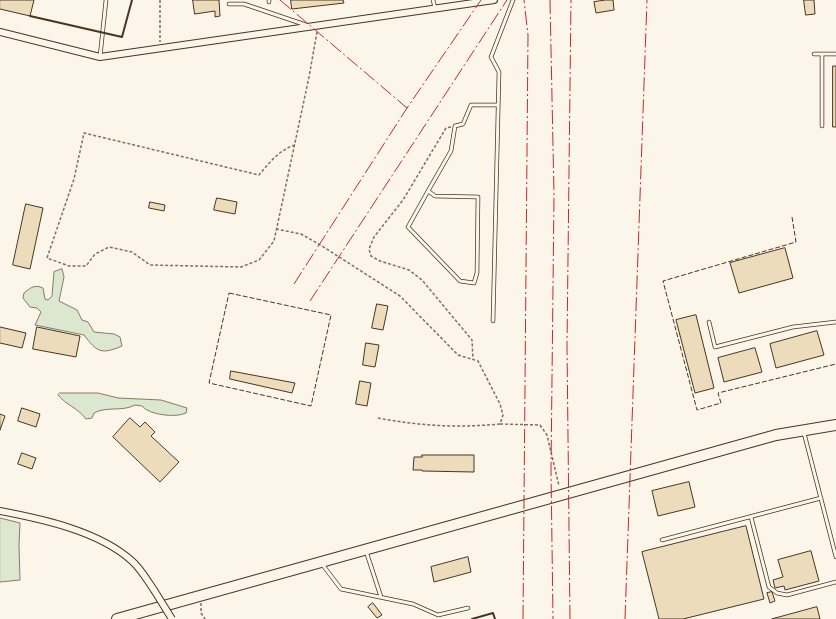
<!DOCTYPE html>
<html>
<head>
<meta charset="utf-8">
<style>
  body { margin:0 }
  canvas { display:block; background:#fbf6e9 }
</style>
</head>
<body>
<canvas width="836" height="619"></canvas>
<script>
const c = document.querySelector('canvas').getContext('2d');
c.lineJoin = 'round';
function fillPath(path, color) {
  c.fillStyle = color;
  c.fill(path, 'evenodd');
}
function strokePath(path, color, width, dash) {
  c.strokeStyle = color;
  c.lineWidth = width;
  c.lineCap = dash ? 'butt' : 'round';
  c.setLineDash(dash || []);
  c.stroke(path);
}
const green = new Path2D(`
  M62,269L64,277L59,301L77,310L82,320L88,322L94,332L114,334L120,337L122,346C101,355 97,352 84,335L35,325L41,312L37,308L30,307L23,298L24,293C30,288 35,284 43,288L45,299L48,300L52,296L54,272Z
  M60,393H98L118,398L161,400L187,408L186,413C176,418 149,415 142,406L135,405C122,412 107,406 94,413L92,418L86,419C78,408 66,405 58,395Z
  M0,518L20,523L19,545L20,580L0,582Z`);
fillPath(green, '#dce7d0');
strokePath(green, '#887966', 1);
const building = new Path2D(`
  M0,0H34L30,16L0,9Z
  M193,0H219L220,16L215,17V11L195,14Z
  M291,0H343L344,3L292,9Z
  M606,0H613L614,10L596,13L594,2Z
  M804,0H814L815,14L806,15Z
  M833,66H836V127H833Z
  M217,198L237,202L235,214L214,210Z
  M150,202L165,205L164,211L149,208Z
  M26,204L43,208L30,269L13,265Z
  M785,248L793,278L739,293L730,263Z
  M377,304L388,306L383,330L372,328Z
  M696,315L714,388L695,393L676,320Z
  M0,327L26,333L22,348L0,343Z
  M37,327L80,336L76,357L33,349Z
  M817,331L824,355L776,368L770,344Z
  M366,343L379,345L375,367L363,365Z
  M755,348L762,372L724,382L718,358Z
  M231,371L295,383L292,393L230,379Z
  M360,381L371,383L367,406L356,404Z
  M22,408L40,414L36,427L18,421Z
  M0,414L5,416L0,430Z
  M130,418L140,427L145,422L155,432L151,436L179,462L160,482L113,437Z
  M22,453L36,458L32,469L18,464Z
  M422,455H474V472L422,471V470H413L414,457H422Z
  M689,482L695,507L658,516L652,491Z
  M746,526L764,599L683,619H659L642,552Z
  M811,551L819,581L785,590L784,586L775,588L773,580L783,577L778,560Z
  M468,557L471,572L434,582L431,567Z
  M772,592L775,601L770,603L767,593Z
  M373,603L382,615L377,618L368,607Z
  M817,607L820,619H772Z`);
fillPath(building, '#ecdcbc');
strokePath(building, '#4a3520', 1);
const lane = new Path2D(`
  M269,0V2
  M433,0L435,8
  M229,4H244L306,25
  M814,54H836
  M822,54V126
  M100,57L106,0
  M428,191L408,227L460,281L474,283L477,273L478,197L435,196L428,191L451,151L455,126L463,124L471,105H498
  M493,321L499,72L491,57L513,0
  M709,322L715,347L793,327L836,322
  M804,433L836,557
  M751,517L769,587L777,593L787,595L836,582
  M662,540L821,498
  M366,551L381,597
  M322,564L341,589L413,604L438,615L468,608`);
const street = new Path2D(`
  M0,32L100,57L494,0
  M0,511C42,519 99,531 132,561C141,569 147,580 154,590`);
const primary = new Path2D(`
  M117,619L776,435L836,425`);
strokePath(lane, '#4a3520', 4.5);
strokePath(street, '#4a3520', 8);
strokePath(primary, '#4a3520', 12);
strokePath(new Path2D(`
  M160,0V42
  M451,127L446,128L403,200L374,237L369,249L371,256L380,261L409,270L422,280L472,340L473,360
  M295,145C279,150 269,163 259,175L84,133L74,179L47,258L69,266H86L95,254L109,247L132,252L150,265L241,267L259,260L274,241L309,77L317,32
  M276,229L301,234L322,246L400,296L458,355L478,361L500,404L503,415L500,424C458,428 420,426 378,418
  M500,424L540,425L547,435L559,486
  M201,603V613L205,619`), '#7f6f5c', 1.5, [3, 2]);
strokePath(lane, '#fbf6e9', 3);
strokePath(street, '#fbf6e9', 6);
strokePath(primary, '#fbf6e9', 10);
const streetBridge = new Path2D(`
  M154,590L172,619`);
strokePath(streetBridge, '#4a3520', 8, []);
strokePath(streetBridge, '#fbf6e9', 6);
strokePath(new Path2D(`
  M792,217L796,242L663,281L697,410L721,403L718,393L836,364
  M229,293L331,315L311,406L209,383Z`), '#4a3520', 1, [5, 2]);
strokePath(new Path2D(`
  M30,16L122,37L132,0
  M472,619L493,613L495,619`), '#4a3520', 2);
strokePath(new Path2D(`
  M280,0L407,108
  M550,0L554,195L551,471L553,619
  M294,284L407,108L481,0
  M310,301L507,0
  M523,619L528,35L524,0
  M570,619L567,345L571,0
  M625,619L647,0`), '#c62828', 1, [14, 3, 2, 3]);
</script>
</body>
</html>
